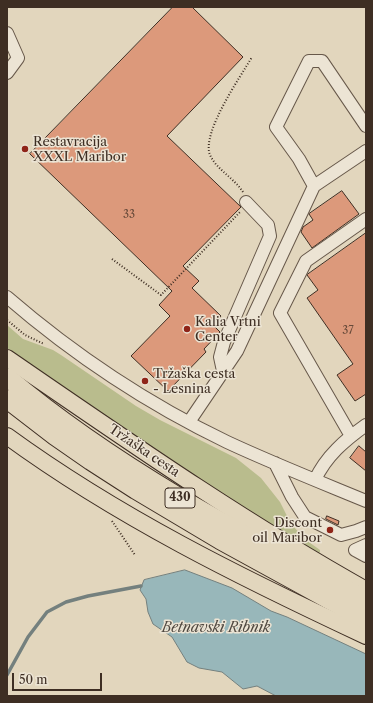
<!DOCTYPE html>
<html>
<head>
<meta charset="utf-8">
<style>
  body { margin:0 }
  #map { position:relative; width:373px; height:703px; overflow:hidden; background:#e2d6bd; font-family:"Libre Caslon Text",serif }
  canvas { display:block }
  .frame { position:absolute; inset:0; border:8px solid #3e2e23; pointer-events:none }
  .scale { position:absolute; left:12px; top:673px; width:90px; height:18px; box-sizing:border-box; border:2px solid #3e2e23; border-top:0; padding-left:5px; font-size:12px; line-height:14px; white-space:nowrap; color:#3e2e23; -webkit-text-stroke:3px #ece4d4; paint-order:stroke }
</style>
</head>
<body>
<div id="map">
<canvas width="373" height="703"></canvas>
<div class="frame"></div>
<div class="scale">50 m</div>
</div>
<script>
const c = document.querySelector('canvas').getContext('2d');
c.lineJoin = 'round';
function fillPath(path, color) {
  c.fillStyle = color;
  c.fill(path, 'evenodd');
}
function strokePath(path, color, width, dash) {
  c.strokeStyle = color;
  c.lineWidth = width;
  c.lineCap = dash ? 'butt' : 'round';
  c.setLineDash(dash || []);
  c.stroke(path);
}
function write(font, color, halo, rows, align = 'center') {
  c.font = font + ' "Libre Caslon Text",serif';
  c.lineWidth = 3;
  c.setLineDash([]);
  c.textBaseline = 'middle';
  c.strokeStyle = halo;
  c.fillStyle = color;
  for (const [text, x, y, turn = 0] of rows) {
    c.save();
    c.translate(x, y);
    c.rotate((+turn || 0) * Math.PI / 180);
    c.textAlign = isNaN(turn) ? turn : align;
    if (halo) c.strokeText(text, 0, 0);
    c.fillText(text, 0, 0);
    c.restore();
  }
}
fillPath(new Path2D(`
  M7,325L23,339L53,350L61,355L136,406L160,420L236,458L261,478L280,502L291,524L306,540L320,550V552L319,553L241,507L116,424L7,348Z`), '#b9bc8d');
const water = new Path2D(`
  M185,570L232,588L271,611L287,617L366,654V696H276L257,686L243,689L222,672L199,668L187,662L172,637L153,624L148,612L146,599L140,590L144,580Z`);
fillPath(water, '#98b7ba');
strokePath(water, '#74807e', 1);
strokePath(new Path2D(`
  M7,675L28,637L47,612L66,602L88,596L141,586`), '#74807e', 3.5);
const building = new Path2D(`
  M173,7H192L243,57L167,136L241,207L183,266L199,281L192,288L221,316L213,325L220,332L204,349L206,352L168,391L131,356L170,316L159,305L172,291L30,154Z
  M342,191L359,214L312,248L301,232L303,227L313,220L309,214Z
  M366,233V394L355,401L337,375L353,364L307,298L318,290L307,275Z
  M359,446L366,452V471L350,458Z
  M327,516L339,521L338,525L326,519Z`);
fillPath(building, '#dc997b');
strokePath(building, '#3e2e23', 1);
const minor = new Path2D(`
  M7,33L18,58L7,73
  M314,186L299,159L276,127L309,61H322L366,126
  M7,297C73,354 148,404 227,442C272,463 320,482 366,501
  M223,371L220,357L224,342L270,236L268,225L246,202
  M189,422L237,351L314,186L366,151
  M351,436L280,313L306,261L366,219
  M275,463L292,497L305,517L341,535L356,531L366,527
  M315,480C326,456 345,440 366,425
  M366,545L355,550L366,556`);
const major = new Path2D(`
  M7,358C125,439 241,520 366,590
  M7,436C118,517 242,578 366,636`);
const highway = new Path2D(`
  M7,377C115,468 241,534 366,600
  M7,399L55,436L91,461L136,490L220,540L366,620`);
strokePath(minor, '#67584a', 14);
strokePath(major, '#3e2e23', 18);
strokePath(highway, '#3e2e23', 20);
strokePath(new Path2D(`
  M243,192C234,178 217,170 210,155C201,133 241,76 252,57
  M112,259L161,295L240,212
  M7,320L25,335L44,344
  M112,521L135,555`), '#3e2e23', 2, [1, 2]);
strokePath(minor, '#ece4d4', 12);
strokePath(major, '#e2d6bd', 16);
strokePath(highway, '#e2d6bd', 18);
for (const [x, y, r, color] of [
  [25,149,4,"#8f2418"],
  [187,329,4,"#8f2418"],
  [145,381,4,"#8f2418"],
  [330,530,4,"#8f2418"]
]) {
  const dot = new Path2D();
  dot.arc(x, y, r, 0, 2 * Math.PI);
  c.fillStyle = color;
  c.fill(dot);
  strokePath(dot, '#ece4d4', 1.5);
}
write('11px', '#664939', null, [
  ["33",129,215],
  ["37",348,331]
]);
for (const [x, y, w] of [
  [180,498,30]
]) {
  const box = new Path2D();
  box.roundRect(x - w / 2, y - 10, w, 20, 3);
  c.fillStyle = '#ece4d4';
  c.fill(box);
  strokePath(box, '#3e2e23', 1);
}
write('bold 12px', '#3e2e23', null, [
  ["430",180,498]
]);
write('13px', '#3e2e23', '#ece4d4', [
  ["Restavracija",33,142],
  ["XXXL Maribor",33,157],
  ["Kalia Vrtni",195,322],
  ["Center",195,337],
  ["Tržaška cesta",153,374],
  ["- Lesnina",153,389],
  ["Discont",322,523,"right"],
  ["oil Maribor",322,538,"right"]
], 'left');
write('13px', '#3e2e23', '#ece4d4', [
  ["Tržaška cesta",144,451,34]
]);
write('italic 14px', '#504941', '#ece4d4', [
  ["Betnavski Ribnik",216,628]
]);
</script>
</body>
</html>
